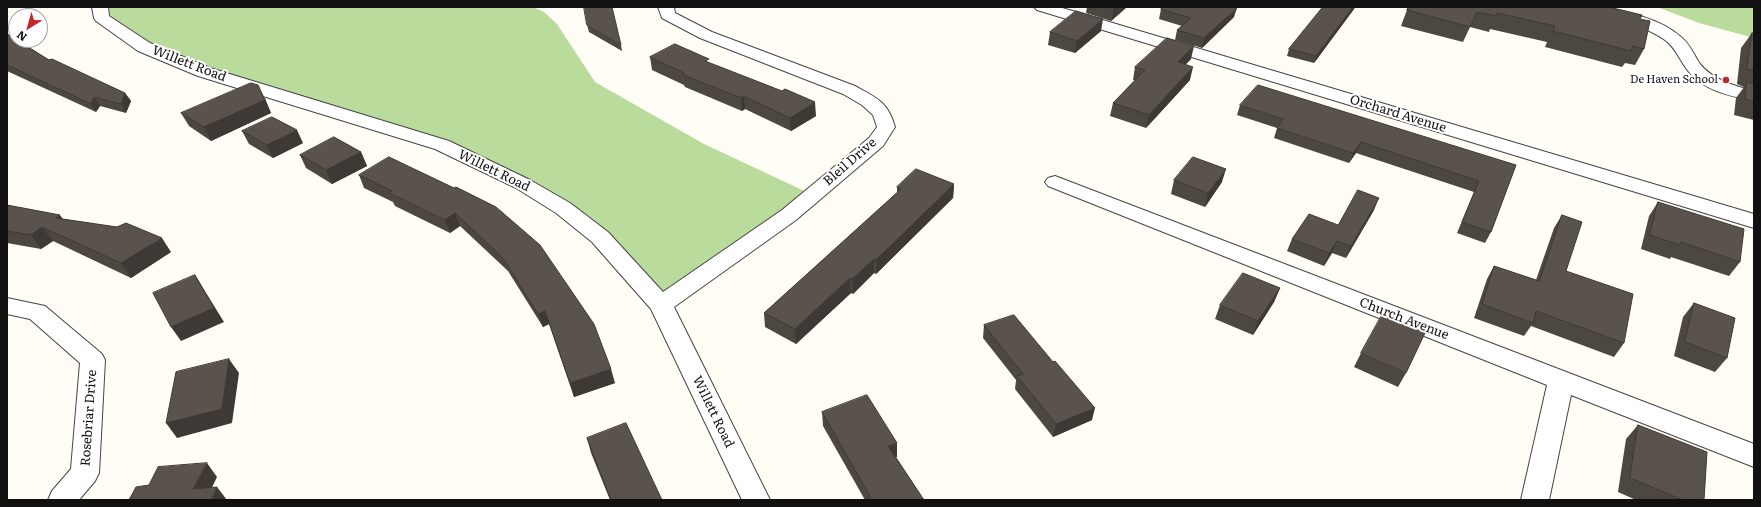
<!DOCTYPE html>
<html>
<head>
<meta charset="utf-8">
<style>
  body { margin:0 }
  #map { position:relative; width:1761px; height:507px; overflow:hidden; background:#fffdf5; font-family:Literata,serif }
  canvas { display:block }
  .frame { position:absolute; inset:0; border:8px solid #111; pointer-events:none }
  .north { position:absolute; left:8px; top:8px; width:40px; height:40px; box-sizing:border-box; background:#fff; border:1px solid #a0a0a0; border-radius:50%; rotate:217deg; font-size:11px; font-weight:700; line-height:16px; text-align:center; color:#111 }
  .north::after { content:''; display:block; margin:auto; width:14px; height:18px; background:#c4262e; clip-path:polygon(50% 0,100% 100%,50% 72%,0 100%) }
</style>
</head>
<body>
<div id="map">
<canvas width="1761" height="507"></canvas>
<div class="frame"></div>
<div class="north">N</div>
</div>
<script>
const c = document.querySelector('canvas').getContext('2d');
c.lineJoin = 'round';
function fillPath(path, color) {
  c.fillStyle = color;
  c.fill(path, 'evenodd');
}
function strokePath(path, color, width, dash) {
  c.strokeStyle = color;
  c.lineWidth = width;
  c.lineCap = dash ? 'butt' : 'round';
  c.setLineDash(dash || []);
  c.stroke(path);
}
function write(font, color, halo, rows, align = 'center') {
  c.font = font + ' Literata,serif';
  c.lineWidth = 4;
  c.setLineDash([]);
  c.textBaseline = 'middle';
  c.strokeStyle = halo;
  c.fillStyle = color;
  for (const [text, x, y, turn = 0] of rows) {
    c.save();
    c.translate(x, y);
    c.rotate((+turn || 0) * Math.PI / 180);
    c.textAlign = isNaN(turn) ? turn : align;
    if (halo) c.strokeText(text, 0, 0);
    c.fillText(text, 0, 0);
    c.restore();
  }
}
fillPath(new Path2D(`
  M100,7H533L544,12L557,24L595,82L704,144L813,195L661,305L563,208L442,145L204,72L102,18Z
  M1657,7H1754V38L1699,23Z`), '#b9dc9c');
const minor = new Path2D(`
  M92,7H108L109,16L150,43L210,68L449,141L530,180L570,203L608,232L663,292L782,210L869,138L877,127L873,115L862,105L843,94L700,38L662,18L658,7H674L675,13L712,32L855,86C877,98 888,102 895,127L883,146L796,220L674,307L770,500H742L651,309L592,242L556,213L516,188L435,149L198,76L138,51L96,21L94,18Z
  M1034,7H1059L1754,214V228L1037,10Z
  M1567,7C1577,7 1588,6 1598,7C1625,11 1660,18 1681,37C1690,44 1694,55 1700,64C1713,80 1735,86 1754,91V101C1731,96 1704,91 1689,72C1680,61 1676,48 1665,40C1638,21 1601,18 1570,10Z
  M1055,176L1754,444V467L1571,395L1549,500H1521L1547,385L1048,186L1045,182L1048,178Z
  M7,298L45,306L102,354L105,360L99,473L95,481L79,500H48L52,491L71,469L80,363L30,319L7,314Z`);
strokePath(minor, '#444', 2);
fillPath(minor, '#fff');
fillPath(new Path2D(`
  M1087,7H1127L1111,21L1086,13Z
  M1323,7H1355L1354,9L1314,63L1287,56L1289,49Z
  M1409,7L1640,19L1644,49L1635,65L1625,63L1622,67L1545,47L1547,42L1490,29L1489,32L1470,27L1463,42L1401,26L1407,10Z
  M1161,9L1234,17L1202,48L1175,40L1177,30L1182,26L1159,19Z
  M587,25L621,45L622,51L589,32Z
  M1101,31L1075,53L1048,45L1050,32Z
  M1752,33H1754V120L1734,115L1736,98L1744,87L1737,84L1741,48Z
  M7,34L49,60L125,93L131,101L126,113L100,106L96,112L7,71Z
  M650,57L709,63L816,116L791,131L745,109L742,111L685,87L684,85L652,70Z
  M1191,59L1185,65L1190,80L1146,128L1110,116L1113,103L1135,80H1133L1135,67Z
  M265,98L271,113L211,141L189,126L181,113Z
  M1240,105L1516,165L1491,232L1485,243L1457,233L1474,192L1356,153L1349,163L1274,138L1277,128L1237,115Z
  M242,131L303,143L273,158L249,144Z
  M361,152L367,166L332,184L306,168L300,155Z
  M359,175L454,188L615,383L574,397L549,324L543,327L508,271L460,226L450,233L395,206L393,202L364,188Z
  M1174,180L1222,182L1205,207L1171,194Z
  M954,184L953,198L876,274L874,273L853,294L851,293L796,344L765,327L764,313L897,193V187Z
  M1658,202L1740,262L1729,276L1671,257L1670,259L1641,249L1649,216Z
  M7,205L63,219L171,252L131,278L53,241L41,249L7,243Z
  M1374,210L1346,258L1332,253L1324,266L1287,251L1292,239L1338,225Z
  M1562,215L1566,271L1624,343L1614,357L1531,326L1524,336L1474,318L1487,279L1494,266L1536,280L1554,228Z
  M1280,288L1274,302L1253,335L1215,319L1220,305Z
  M1694,303L1727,358L1715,372L1674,356L1683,317Z
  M984,325L1053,362L1092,420L1053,437L1015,389L1016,380L983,338Z
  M1361,353L1406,373L1398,387L1354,367Z
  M822,412L897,457H896L924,500H865L823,426Z
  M1638,425L1704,500H1636L1618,492L1626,439Z
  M587,438L662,500H610L591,453Z`), '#4d4742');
fillPath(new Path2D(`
  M1116,7H1127L1111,21L1114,9Z
  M1353,7H1355L1354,9L1314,63L1316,56Z
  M1237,8L1234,17L1202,48L1204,38Z
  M1103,19L1101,31L1075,53L1077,41Z
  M1194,46L1191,59L1175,75L1178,62Z
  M1193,67L1190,80L1146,128L1149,115Z
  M258,85L271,113L211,141L204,127Z
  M125,93L131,101L126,113L121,104Z
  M744,96L745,109L742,111L741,98Z
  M94,97L100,106L96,112L91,104Z
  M815,102L816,116L791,131L790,118Z
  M297,130L303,143L273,158L267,145Z
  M1361,142L1356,153L1349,163L1353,153Z
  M361,152L367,166L332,184L326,170Z
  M1226,169L1222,182L1205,207L1208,193Z
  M954,184L953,198L876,274V260Z
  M1379,198L1374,210L1346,258L1351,246Z
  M455,213L460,226L450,233L445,220Z
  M60,215L70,229L56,218Z
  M42,227L53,241L41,249L31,235Z
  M162,238L171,252L131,278L121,263Z
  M1337,241L1332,253L1324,266L1329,253Z
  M874,259V273L853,294L852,279Z
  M195,275L224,322L181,341L171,327Z
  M850,278L851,293L796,344L795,329Z
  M1280,288L1274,302L1253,335L1258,321Z
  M545,311L549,324L543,327L538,314Z
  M229,359L239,373L232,423L177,438L166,423Z
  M611,369L615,383L574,397L570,383Z
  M1095,408L1092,420L1053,437L1056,424Z
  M897,443V457L888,460V446Z
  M207,463L217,477L206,500L193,489Z
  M217,487L227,500H211Z`), '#3f3936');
const building = new Path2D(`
  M584,7H612L621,45L587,25Z
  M1107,7H1116L1114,9Z
  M1164,7H1234L1237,8L1204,38L1177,30L1191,18L1161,9Z
  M1323,7H1353L1316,56L1289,49Z
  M1409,7H1609L1642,15L1640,19L1650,21L1644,49L1633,46L1631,51L1553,31L1555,26L1497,13L1496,16L1477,12L1470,27L1407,10Z
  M1076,11L1103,19L1077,41L1050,32Z
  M1752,33H1754V71L1747,69Z
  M7,34L16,39V40H17L49,60L52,59L125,93L121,104L94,97L91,104L7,65Z
  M1167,38L1194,46L1178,62L1193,67L1149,115L1113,103L1145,70L1135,67Z
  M675,44L709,59L705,61L782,91L785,89L815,102L790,118L744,96L741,98L683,75L684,73L650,57Z
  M1747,82L1754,84V101L1745,99Z
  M251,83L258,85L265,100L204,127L181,113Z
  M1258,85L1516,165L1491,232L1462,222L1479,181L1361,142L1353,153L1277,128L1283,119L1240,105Z
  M272,117L297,130L267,145L242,131Z
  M334,137L361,152L326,170L300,155Z
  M389,157L454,188L456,187L496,207L540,245L594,324L611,369L570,383L545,311L538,314L503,258L455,213L445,220L389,193L392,191L359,175Z
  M1193,157L1226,169L1208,193L1174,180Z
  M916,169L954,184L876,260L874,259L852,279L850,278L795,329L764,313L901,189L897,187Z
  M1358,190L1379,198L1351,246L1337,241L1329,253L1292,239L1309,214L1338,225Z
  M1658,202L1744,229L1740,262L1681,242L1680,245L1650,235Z
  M7,205L60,215L56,218L117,227L126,223L162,238L121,263L42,227L31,235L7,231Z
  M1562,215L1582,222L1566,271L1633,294L1624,343L1536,311L1533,323L1482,304L1494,266L1539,281Z
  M1243,273L1280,288L1258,321L1220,305Z
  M195,275L214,308L171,327L153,293Z
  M1694,303L1735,318L1727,358L1685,342Z
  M1014,315L1053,362L1055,361L1095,408L1056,424L1017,376L1023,374L984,325Z
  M1382,315L1425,333L1406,373L1361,353Z
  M229,359L222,409L166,423L176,372Z
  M867,395L897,443L888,446L924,500H870L869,499L871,498L822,412Z
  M626,423L662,500H611L587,438Z
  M1638,425L1707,452L1704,500H1683L1630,478Z
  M207,463L193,489L217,487L211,500H129L136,487L149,485L158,467Z`);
fillPath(building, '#5a524d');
strokePath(building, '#3f3936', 1);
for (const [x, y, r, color] of [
  [1726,80,4,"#c4262e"]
]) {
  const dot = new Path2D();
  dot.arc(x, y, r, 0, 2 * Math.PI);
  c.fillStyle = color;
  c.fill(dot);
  strokePath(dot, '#fff', 1.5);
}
write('11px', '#111', '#fff', [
  ["De Haven School",1718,80]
], 'right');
write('13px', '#111', '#fff', [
  ["Willett Road",189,64,21],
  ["Orchard Avenue",1398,114,17],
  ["Bleil Drive",850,162,-41],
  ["Willett Road",494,171,26],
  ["Church Avenue",1404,319,21],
  ["Willett Road",713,412,64],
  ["Rosebriar Drive",89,418,-86]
]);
</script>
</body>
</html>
